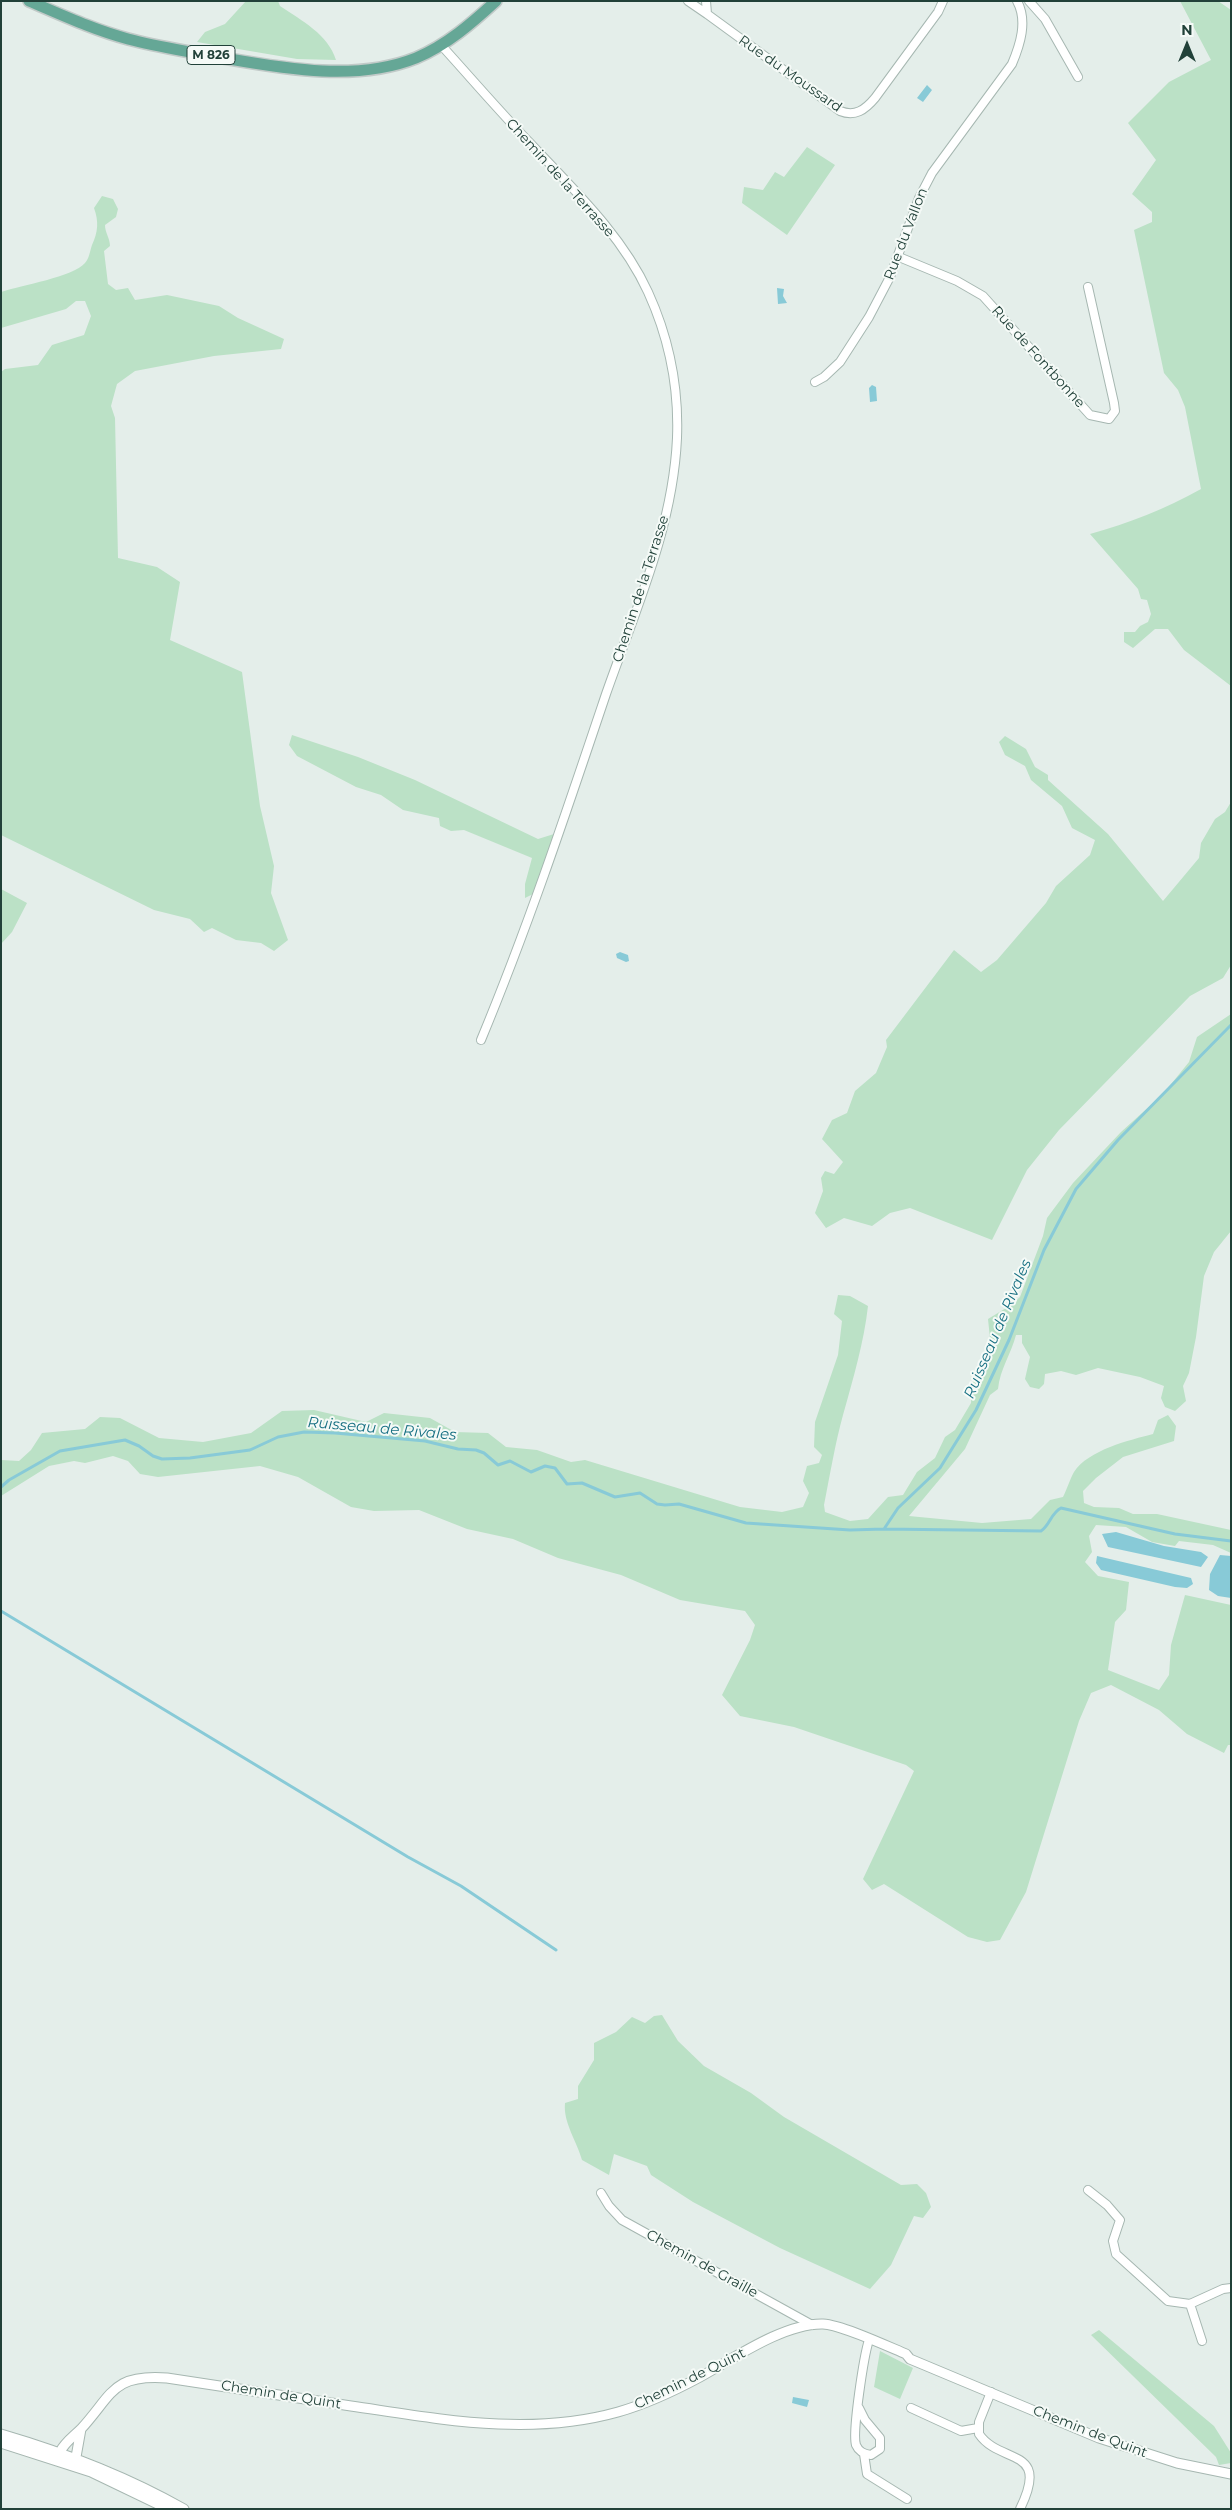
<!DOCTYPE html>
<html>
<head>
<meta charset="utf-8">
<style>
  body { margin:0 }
  #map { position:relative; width:1232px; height:2510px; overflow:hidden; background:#e4eeea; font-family:Montserrat,sans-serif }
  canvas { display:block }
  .frame { position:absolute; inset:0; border:2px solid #214139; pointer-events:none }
  .north { position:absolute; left:1162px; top:20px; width:50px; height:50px; -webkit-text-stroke:4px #f5faf7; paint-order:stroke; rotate:0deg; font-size:14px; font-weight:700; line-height:20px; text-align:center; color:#214139 }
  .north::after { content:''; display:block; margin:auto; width:18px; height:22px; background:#214139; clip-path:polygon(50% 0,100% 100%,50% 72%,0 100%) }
</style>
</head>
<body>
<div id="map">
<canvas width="1232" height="2510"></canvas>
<div class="frame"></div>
<div class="north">N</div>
</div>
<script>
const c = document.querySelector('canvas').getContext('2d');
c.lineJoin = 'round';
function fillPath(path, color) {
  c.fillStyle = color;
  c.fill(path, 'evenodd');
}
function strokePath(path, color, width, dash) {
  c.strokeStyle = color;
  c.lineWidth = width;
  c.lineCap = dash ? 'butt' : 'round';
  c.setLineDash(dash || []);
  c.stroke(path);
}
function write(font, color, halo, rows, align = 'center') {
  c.font = font + ' Montserrat,sans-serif';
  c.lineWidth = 4;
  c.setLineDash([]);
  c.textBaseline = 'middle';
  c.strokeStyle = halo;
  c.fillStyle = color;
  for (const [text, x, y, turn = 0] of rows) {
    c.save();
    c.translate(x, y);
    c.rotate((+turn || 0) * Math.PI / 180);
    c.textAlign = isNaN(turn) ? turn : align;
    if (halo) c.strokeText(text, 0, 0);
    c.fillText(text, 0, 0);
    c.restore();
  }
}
fillPath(new Path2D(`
  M246,1H278L280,6C302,21 328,34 336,60L297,59L197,42L205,32L225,24Z
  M1180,1H1218L1231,10V686L1184,650L1168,629H1155L1133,648L1124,642V632H1135L1140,626L1148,622L1151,614L1147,600L1141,599L1138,589L1090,534C1129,523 1165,509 1201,489L1185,407L1178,390L1164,373L1134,230L1152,222V212L1132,194L1156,160L1128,123L1169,82L1211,60Z
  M807,147L835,165L787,235L742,203L744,187L763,190L775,172L784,177Z
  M102,196L113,199L118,209L116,217L105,225C105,233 110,238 110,246L104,251L108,284L116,290L128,288L135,300L167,295L219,306L238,318L284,339L281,349L214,356L135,371L117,384L111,406L115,418L118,558L157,567L180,582L170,640L242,672L260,806L274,866L271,893L288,940L274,951L261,943L236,940L212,928L204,932L190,919L154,910L1,835V372L5,369L38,365L52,345L84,335L91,316L85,301H76L66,309L1,328V292C22,285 73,277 85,263C89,259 90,251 92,245C98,232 99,222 94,208Z
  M292,735L358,757L415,780L538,839L554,834L533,894L525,898V884L532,858L464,830L451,831L440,826L439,818L403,810L381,795L356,787L297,756L289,745Z
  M1005,736L1026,749L1035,767L1048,775V780L1108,834L1163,901L1199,858L1201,843L1215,819L1225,812L1231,802V965L1223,978L1190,996L1059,1130L1027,1170L992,1240L910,1208L890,1213L872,1226L844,1218L826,1228L815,1213L823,1191L821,1178L825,1171L834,1174L843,1162L822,1139L832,1120L847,1113L855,1091L876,1073L887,1047L886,1040L954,950L981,972L997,960L1046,903L1056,886L1090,855L1095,840L1072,828L1062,806L1031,780L1025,766L1005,755L999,742Z
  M1,889L27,903L12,932L1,944Z
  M1231,1014V1231L1214,1252L1204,1276L1196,1337L1189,1373L1183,1386L1186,1401L1175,1411L1165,1407L1161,1398L1164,1386L1140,1377L1098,1368L1076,1375L1061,1371L1045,1374L1044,1384L1039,1389L1030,1387L1025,1379L1030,1357L1022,1343V1335H1016C1011,1354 1000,1369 998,1389L990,1395L965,1449L909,1516L982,1523L1031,1519L1050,1500L1063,1497C1067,1489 1070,1479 1074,1472C1088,1450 1130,1440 1153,1434L1158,1420L1168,1415L1176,1426L1174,1441L1123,1457L1096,1478L1083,1491L1084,1503L1094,1507L1119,1508L1133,1514H1157L1231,1530V1553L1213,1545L1179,1541L1175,1546L1152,1542L1126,1527L1096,1525L1089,1536L1092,1552L1085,1562L1098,1576L1129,1582L1126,1610L1115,1622L1108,1670L1159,1690L1169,1675L1171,1645L1185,1595L1231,1605V1745H1228L1224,1753L1187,1734L1159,1710L1111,1685L1091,1693L1079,1721L1026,1892L1000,1940L987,1942L968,1937L884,1884L872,1890L863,1879L914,1771L906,1765L794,1727L740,1716L722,1695L750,1640L755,1625L745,1611L680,1600L621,1575L558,1558L513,1539L467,1529L419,1510L374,1511L351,1507L298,1477L260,1466L158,1477L140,1474L128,1461L113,1456L85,1463L74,1461L49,1466L1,1496V1460L19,1461L31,1450L42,1433L85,1429L100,1417L120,1418L159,1438L203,1442L251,1433L282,1411L314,1410L366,1422L384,1413L430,1418L455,1432L488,1433L506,1447L537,1450L571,1462L585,1460L740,1507L782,1512L803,1507L809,1493L803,1481L807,1466L819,1463L822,1455L814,1447L815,1422L838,1355L842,1321L834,1314L838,1295L850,1296L868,1306C864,1342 853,1379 843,1415C835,1444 830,1475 824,1505L825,1512L850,1521L868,1519L888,1497L903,1495L917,1472L935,1458L945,1437L955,1430L971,1403L972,1384L991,1348L988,1319L1011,1305L1020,1297L1043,1236L1047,1218L1073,1183L1121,1132L1163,1094L1189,1062L1197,1037Z
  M662,2015L678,2041L704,2066L751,2093L784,2117L901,2185L917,2184L926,2193L931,2207L923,2218L914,2216L891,2265L870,2289L780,2248L693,2202L651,2175L647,2166L614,2154L609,2175L582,2160C577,2141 563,2123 565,2103L578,2099V2086L594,2060V2043L616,2032L632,2017L645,2023L654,2016Z
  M1099,2330L1214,2426L1231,2453V2463L1219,2465L1216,2457L1091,2335Z
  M880,2351L913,2368L900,2399L874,2387Z`), '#bbe1c6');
fillPath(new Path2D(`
  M927,85L932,90L923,102L917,98Z
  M777,288L784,289L783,296L787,303L778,304Z
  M872,385L876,387L877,401L870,402L869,388Z
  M620,952L628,955L629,961L626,962L617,958L616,954Z
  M1116,1532L1164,1546L1201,1552L1208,1557L1201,1567L1108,1547L1102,1534Z
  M1220,1555L1231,1556V1598L1218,1596L1209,1590L1210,1574Z
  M1097,1556L1191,1578L1193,1584L1187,1588L1175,1587L1101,1570L1096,1563Z
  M793,2397L809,2400L807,2407L792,2403Z`), '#88cad7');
strokePath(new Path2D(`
  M1,1487L9,1480L60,1451L125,1440L139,1446L153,1456L162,1459L190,1458L250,1450L278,1437L304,1432L335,1433L425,1441L458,1449L476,1450L484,1453L498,1465L510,1461L531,1472L545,1466L555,1468L567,1484L582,1483L615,1497L640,1493L657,1504L665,1505L679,1504L746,1523L850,1530L884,1529L898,1508L940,1468L976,1410L1009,1340L1044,1250L1076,1189L1118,1140L1231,1025
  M884,1529L1041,1531C1050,1525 1051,1513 1061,1508L1175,1534L1231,1541
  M1,1611L408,1857L461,1886L556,1950`), '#88cad7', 3);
const minor = new Path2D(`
  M688,1L707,14
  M706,1L707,14L840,111C855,117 865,110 875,98L938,12L943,1
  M1029,1L1045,19L1078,77
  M441,45C471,78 500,112 531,144C573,189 622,235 648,292C669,338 679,387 677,438C673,528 635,611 606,694C567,810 528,927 481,1040
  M899,257L957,281L983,296L1090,415L1109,419L1115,411L1114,403L1088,287
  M815,382L824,377L840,362L869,317L890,277L919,198L932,173L1012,64C1020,45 1028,21 1017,1
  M1088,2190L1107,2205L1120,2220L1113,2241L1116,2254L1168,2301L1190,2304L1223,2289L1231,2288
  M601,2193L609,2206L622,2220L812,2325
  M1190,2304L1202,2341
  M991,2392L979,2422V2434C1000,2465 1051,2446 1020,2509
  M859,2408L865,2420L880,2438V2449L871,2455C864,2454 859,2452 856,2445C852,2432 864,2355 869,2340
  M911,2408L961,2431L978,2428
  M864,2454L867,2474L907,2499`);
const tertiary = new Path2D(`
  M1,2434C66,2453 126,2476 184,2509
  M1,2443L91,2472L168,2509
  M71,2459L76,2457L81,2429
  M63,2462L60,2452C65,2442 73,2437 81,2429C113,2394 112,2374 167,2378C228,2387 289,2396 351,2406C440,2419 529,2437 618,2412C646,2404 674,2391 700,2377C733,2359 784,2323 823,2324C842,2325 887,2346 906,2354L910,2359L1099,2438L1177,2463L1231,2474`);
const primary = new Path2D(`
  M29,1C62,15 94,30 128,39C154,46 180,50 206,55C272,66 351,84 416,58C447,45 472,23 496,1`);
strokePath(minor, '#a6b7b1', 10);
strokePath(tertiary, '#a6b7b1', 11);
strokePath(primary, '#c1cac8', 14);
strokePath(minor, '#fff', 8);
strokePath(tertiary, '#fff', 9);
strokePath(primary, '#65a796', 11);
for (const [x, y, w] of [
  [211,55,48]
]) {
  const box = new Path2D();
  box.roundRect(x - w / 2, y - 9.5, w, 19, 4);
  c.fillStyle = '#f5faf7';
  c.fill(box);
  strokePath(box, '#214139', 1);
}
write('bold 12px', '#214139', null, [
  ["M 826",211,55]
]);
write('14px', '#214139', '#f5faf7', [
  ["Rue du Moussard",790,74,35],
  ["Chemin de la Terrasse",560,178,48],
  ["Rue du Vallon",906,234,-69],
  ["Rue de Fontbonne",1038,357,48],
  ["Chemin de la Terrasse",641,589,-72],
  ["Chemin de Graille",702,2264,29],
  ["Chemin de Quint",690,2379,-26],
  ["Chemin de Quint",281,2395,9],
  ["Chemin de Quint",1090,2432,21]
]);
write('italic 15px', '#166f82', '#f5faf7', [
  ["Ruisseau de Rivales",998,1329,-67],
  ["Ruisseau de Rivales",382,1429,5]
]);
</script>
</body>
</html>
